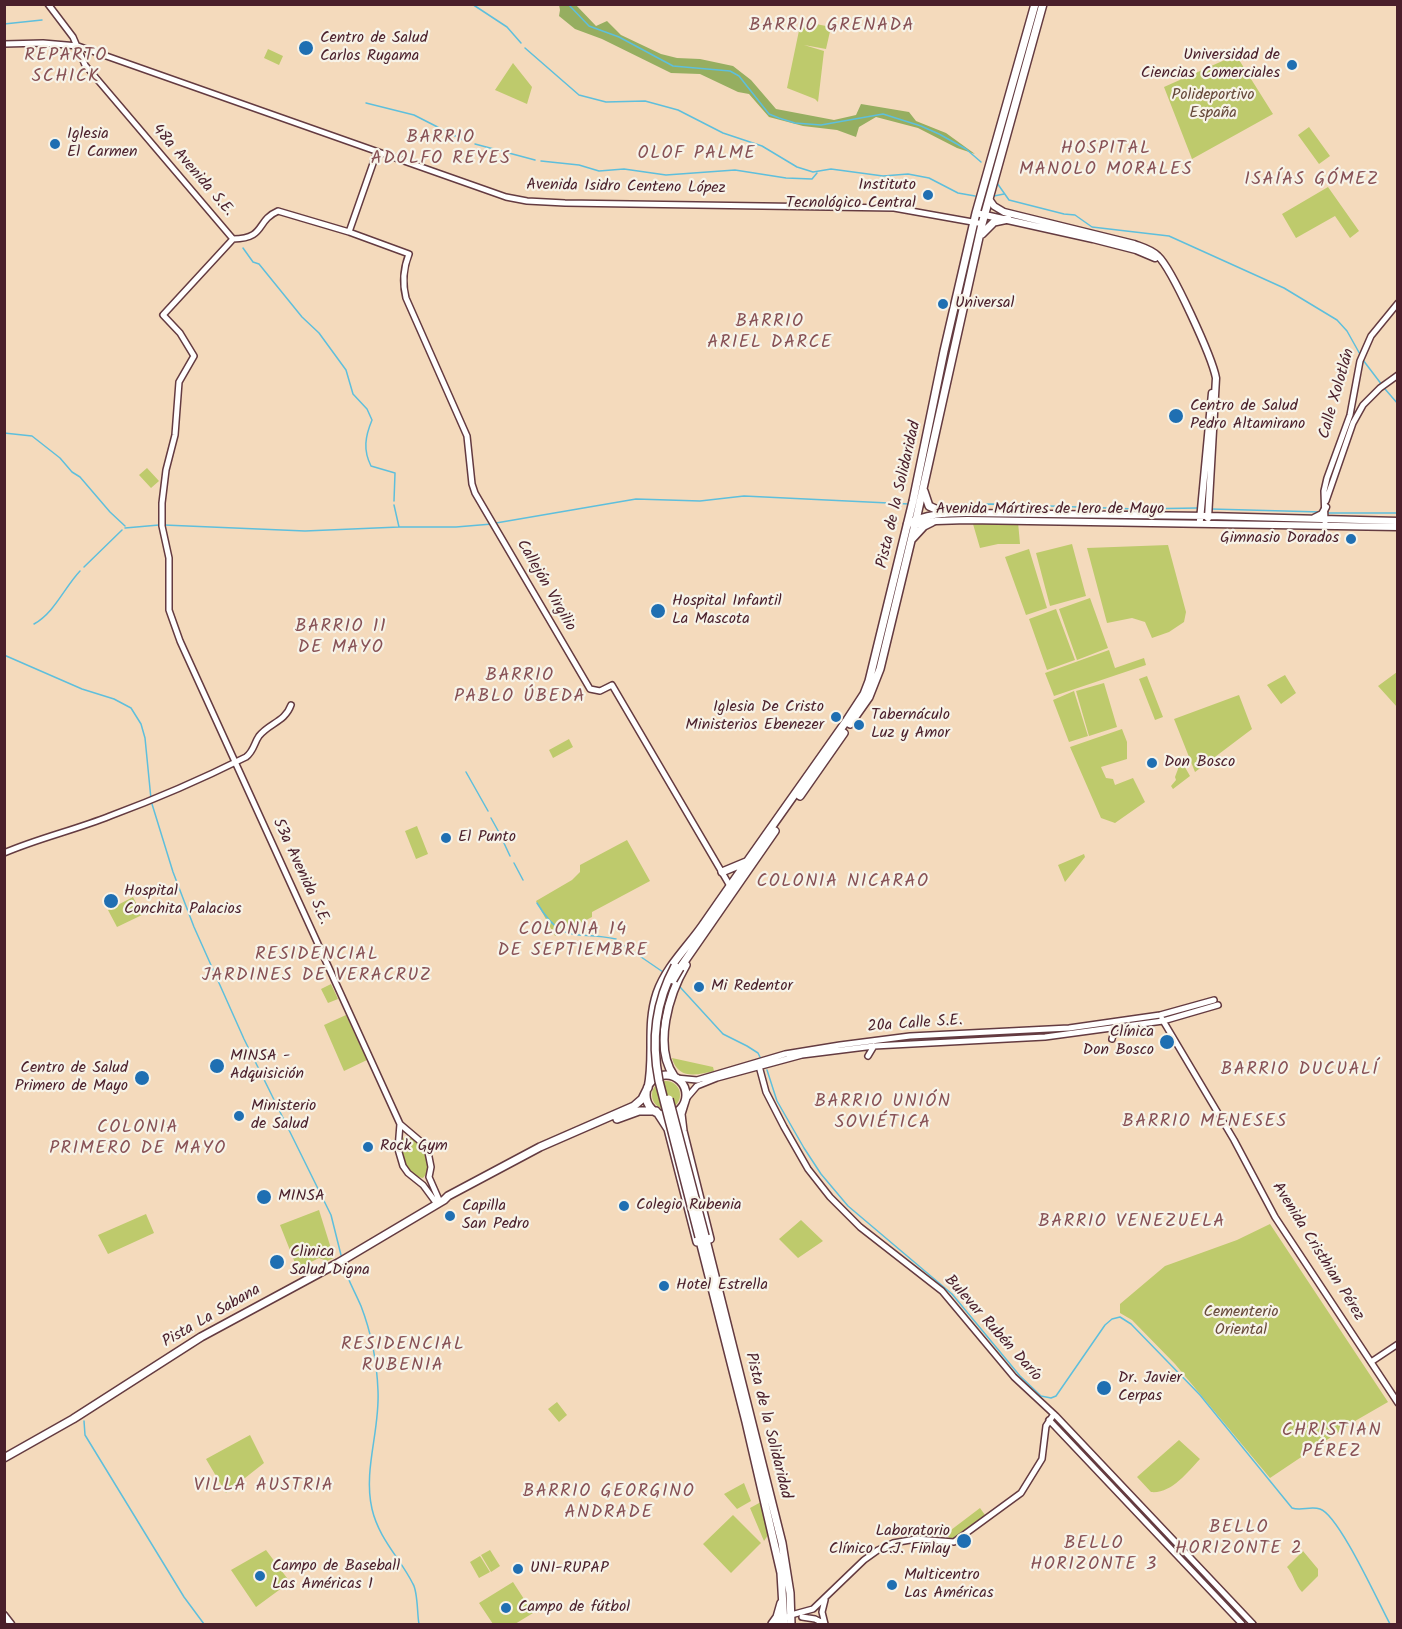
<!DOCTYPE html>
<html>
<head>
<meta charset="utf-8">
<style>
  body { margin:0 }
  #map { position:relative; width:1402px; height:1629px; overflow:hidden; background:#f4dabc; font-family:Kalam,sans-serif }
  canvas { display:block }
  .frame { position:absolute; inset:0; border:6px solid #4a1f2b; pointer-events:none }
</style>
</head>
<body>
<div id="map">
<canvas width="1402" height="1629"></canvas>
<div class="frame"></div>
</div>
<script>
const c = document.querySelector('canvas').getContext('2d');
c.lineJoin = 'round';
function fillPath(path, color) {
  c.fillStyle = color;
  c.fill(path, 'evenodd');
}
function strokePath(path, color, width, dash) {
  c.strokeStyle = color;
  c.lineWidth = width;
  c.lineCap = dash ? 'butt' : 'round';
  c.setLineDash(dash || []);
  c.stroke(path);
}
function write(font, color, halo, rows, align = 'center') {
  c.font = font + ' Kalam,sans-serif';
  c.lineWidth = 4.5;
  c.setLineDash([]);
  c.textBaseline = 'middle';
  c.strokeStyle = halo;
  c.fillStyle = color;
  for (const [text, x, y, turn = 0] of rows) {
    c.save();
    c.translate(x, y);
    c.rotate((+turn || 0) * Math.PI / 180);
    c.textAlign = isNaN(turn) ? turn : align;
    if (halo) c.strokeText(text, 0, 0);
    c.fillText(text, 0, 0);
    c.restore();
  }
}
fillPath(new Path2D(`
  M801,21L831,27L826,49L804,45L824,51L818,102L815,99L787,88Z
  M268,49L283,56L279,65L264,58Z
  M1236,55L1273,114L1192,159L1164,87Z
  M513,63L532,87L527,104L495,90Z
  M1309,127L1330,156L1319,164L1298,135Z
  M1328,187L1359,231L1350,238L1335,216L1296,238L1282,214Z
  M147,468L159,481L151,488L139,475Z
  M1018,522L1020,544H998L980,548L973,524Z
  M1072,544L1086,596L1050,606L1036,553Z
  M1168,545L1186,612L1184,622L1169,632L1152,638L1145,622L1132,618L1107,623L1087,548Z
  M1029,549L1047,608L1026,615L1005,557Z
  M1090,598L1108,648L1077,660L1059,609Z
  M1056,609L1075,660L1047,670L1029,619Z
  M1109,650L1115,668L1144,658L1146,665L1054,696L1045,673Z
  M1397,672L1398,707H1397L1378,686Z
  M1285,675L1296,693L1281,704L1267,685Z
  M1147,676L1163,717L1155,720L1139,679Z
  M1104,683L1117,727L1089,736L1076,691Z
  M1074,691L1088,736L1069,742L1053,700Z
  M1239,695L1252,729L1195,772L1174,719Z
  M1122,729L1127,742V759L1101,767L1106,778L1113,779L1115,785L1133,778L1145,802L1115,823L1101,818L1070,747Z
  M569,739L573,747L553,758L549,750Z
  M1182,762L1190,776L1173,789L1171,786L1176,780L1175,777L1178,769L1177,765Z
  M417,826L428,854L416,859L405,831Z
  M627,840L650,881L592,912V917L555,936L536,901L572,880L580,872V865Z
  M1084,854L1085,857L1065,882L1058,865Z
  M133,897L142,915L117,927L108,910Z
  M331,984L338,999L328,1003L321,989Z
  M346,1015L367,1060L344,1071L324,1025Z
  M672,1058L713,1067L714,1071C697,1075 678,1080 672,1058Z
  M652 1095a14 14 0 1 1 28 0a14 14 0 1 1-28 0Z
  M404,1137C422,1137 436,1165 423,1178C406,1175 395,1151 404,1137Z
  M319,1210L334,1258L327,1261L319,1258L305,1265L299,1273L280,1225Z
  M146,1214L154,1233L108,1254L98,1235Z
  M801,1220L823,1241L798,1258L779,1239Z
  M1270,1224L1388,1402L1355,1421L1270,1478L1175,1364L1132,1320L1120,1313V1304L1165,1266L1237,1240Z
  M557,1402L567,1415L559,1422L548,1409Z
  M250,1435L264,1463L226,1493L206,1459Z
  M1179,1440L1200,1459C1187,1473 1171,1494 1151,1492L1137,1477Z
  M744,1483L751,1501L737,1509L724,1494Z
  M761,1502L768,1535L764,1541L750,1508Z
  M980,1508L985,1515L952,1541L947,1535V1533Z
  M733,1515L761,1543L731,1573L703,1544Z
  M266,1550L290,1582L256,1607L231,1570Z
  M490,1550L500,1566L491,1572L481,1555Z
  M1303,1551L1318,1569V1576L1302,1592C1295,1585 1294,1575 1287,1567Z
  M480,1556L490,1572L479,1578L470,1562Z
  M513,1582L533,1613L515,1624H493L479,1603Z`), '#beca6c');
fillPath(new Path2D(`
  M559,5H576L596,26L607,21L621,35L661,54L677,58L700,59L733,66L751,80L776,109L834,120L856,115L861,104L909,112L916,121L946,133L975,154L957,148L918,128L876,117L859,127L856,137L837,130L803,126L769,117L749,94L738,92L700,74L671,73L602,39L575,29L559,16L560,10Z`), '#96ae60');
strokePath(new Path2D(`
  M472,4L507,27L521,43
  M568,4L589,26L619,37L673,66L730,71L739,76L769,114L779,118L795,123L821,125L883,114L921,126L939,134L966,149L981,162
  M4,24L42,20
  M525,48L579,95L606,102L645,101L678,110L723,133L762,146L797,167L813,172L831,169L883,176L908,174L929,178L958,193L975,196
  M366,103L414,115L467,142
  M475,144L535,160
  M541,161L579,165L599,171L624,169L666,175L735,170L786,178L812,179L817,173
  M997,183L1009,200L1064,214L1075,215L1092,227L1169,236L1284,288L1337,320L1347,331L1361,356
  M994,196L1004,194
  M243,248L253,262L259,264L302,317L319,333L346,370L353,394L367,409L372,420C365,437 363,450 371,466L395,473L394,501
  M1363,360L1382,385
  M1385,389L1398,404
  M4,433L32,436L60,458L72,472L80,477L110,512L125,526
  M394,505L399,527H456L492,524
  M936,505L992,504L1136,509L1198,508
  M1211,509L1321,512
  M1325,513H1398
  M496,523L636,499L700,501L744,496L909,504
  M164,525L305,531L399,527
  M125,528L159,525
  M84,567L122,530
  M34,624C55,612 64,588 80,571
  M4,655L82,689L114,699L131,708L141,724L145,738L151,799
  M466,772L488,811
  M152,804L173,872L194,927L244,1039L331,1215L341,1255
  M491,818L501,836
  M503,841L510,856
  M514,863L523,880
  M537,903C563,946 575,930 616,939
  M625,946L663,972
  M680,987L723,1034L747,1046L758,1053L760,1057
  M767,1070L777,1101L804,1148L821,1174L848,1206L952,1294L1020,1376L1041,1396L1051,1398L1056,1396L1105,1325L1112,1319L1120,1317L1131,1324L1200,1395L1292,1508C1301,1511 1311,1506 1320,1509C1339,1515 1379,1604 1390,1624
  M343,1265C348,1280 355,1292 361,1306C371,1332 377,1364 378,1391C380,1431 363,1470 372,1509C379,1539 400,1558 413,1584C418,1592 417,1614 419,1624
  M84,1421L85,1435L184,1597L204,1624`), '#5ebfdc', 1.5);
const tertiary = new Path2D(`
  M48,4L73,37L85,65L233,239
  M4,44L43,43L78,46L506,197L527,201L565,203L894,208L978,223
  M349,232L377,152
  M233,239L163,315L180,333L194,356L179,382L175,435L166,470L162,503V526L169,558V610L180,641L400,1124L420,1141L428,1152L431,1167L429,1177L440,1202
  M233,239C267,238 255,221 278,211L349,232L409,254C403,269 402,282 406,298L467,436L472,484L475,493L590,689L600,691L612,685L730,886
  M1326,501L1353,423L1363,405L1380,388L1398,375
  M1325,522L1324,491L1327,478L1350,415L1360,361L1371,336L1398,303
  M4,853C39,838 75,830 110,816C156,799 202,779 246,757C254,751 254,743 259,736C269,723 285,722 291,705
  M1162,1019L1234,1140L1275,1217L1398,1403
  M1112,1039L1115,1028
  M868,1056L874,1046
  M759,1066L766,1092L784,1127L808,1169L830,1197L860,1227L942,1291L1014,1377L1056,1416L1253,1624
  M676,1078L697,1080L785,1054L840,1045L910,1036L1069,1028L1160,1015L1214,1000
  M685,1100L697,1086L717,1078L802,1055L874,1046L1045,1037L1163,1021L1218,1005
  M400,1124L398,1149L403,1166L408,1173L423,1185L437,1204
  M1371,1362L1398,1344
  M1049,1420L1242,1624
  M825,1600L822,1612L825,1624
  M802,1617L815,1619L825,1624
  M775,1624L791,1615L813,1609L864,1560L878,1550L893,1543L916,1539L954,1542L1021,1493L1042,1459L1046,1426L1054,1414`);
const secondary = new Path2D(`
  M989,199L994,206L1004,212L1134,244C1142,247 1151,249 1158,256C1172,269 1212,357 1216,378L1208,518
  M976,213L1093,239L1136,250L1155,258
  M1314,518L1322,514L1326,507
  M1200,520L1212,393
  M907,524C925,514 945,513 966,513L1208,516L1398,521
  M913,525L936,521L967,520L1398,527
  M4,1615L11,1624`);
const primary = new Path2D(`
  M982,234L994,222L1008,219
  M924,491L929,506L944,513
  M912,539L924,526L932,522
  M850,724L869,697L880,669L916,520L982,224L1043,4
  M800,796L844,733
  M722,872L746,862
  M680,968L775,831
  M646 1095a20 20 0 1 1 40 0a20 20 0 1 1-40 0Z
  M674,1076C653,1046 669,994 686,965
  M648,1088C655,1056 646,1026 657,993C667,965 689,946 705,922C752,854 800,787 847,720L864,694L869,681L913,501L944,351L976,213L1035,4
  M685,1101L681,1114L683,1131L710,1239
  M657,1112L668,1129L697,1242
  M617,1119L639,1111H656
  M705,1236L782,1543L790,1593L791,1624
  M699,1237L746,1422L781,1573L784,1624
  M4,1458L73,1419L201,1337L338,1263L444,1200L448,1196L540,1147L634,1106L642,1099L647,1089
  M772,1624L777,1617L781,1603`);
strokePath(tertiary, '#643b41', 8);
strokePath(secondary, '#643b41', 9);
strokePath(primary, '#643b41', 10);
strokePath(tertiary, '#fff', 5);
strokePath(secondary, '#fff', 6);
strokePath(primary, '#fff', 7);
const primaryBridge = new Path2D(`
  M675,966C656,1001 651,1041 659,1081L699,1237
  M673,980L680,968
  M669,1099L705,1236`);
strokePath(primaryBridge, '#643b41', 10, []);
strokePath(primaryBridge, '#fff', 7);
for (const [x, y, r, color] of [
  [306,48,8,"#1f6fb2"],
  [1292,65,6,"#1f6fb2"],
  [55,144,6,"#1f6fb2"],
  [928,195,6,"#1f6fb2"],
  [943,304,6,"#1f6fb2"],
  [1176,416,8,"#1f6fb2"],
  [1351,539,6,"#1f6fb2"],
  [658,611,8,"#1f6fb2"],
  [836,717,6,"#1f6fb2"],
  [859,725,6,"#1f6fb2"],
  [1152,763,6,"#1f6fb2"],
  [446,838,6,"#1f6fb2"],
  [111,901,8,"#1f6fb2"],
  [699,987,6,"#1f6fb2"],
  [1167,1042,8,"#1f6fb2"],
  [217,1066,8,"#1f6fb2"],
  [142,1078,8,"#1f6fb2"],
  [239,1116,6,"#1f6fb2"],
  [368,1147,6,"#1f6fb2"],
  [264,1197,8,"#1f6fb2"],
  [624,1206,6,"#1f6fb2"],
  [450,1216,6,"#1f6fb2"],
  [277,1262,8,"#1f6fb2"],
  [664,1286,6,"#1f6fb2"],
  [1104,1388,8,"#1f6fb2"],
  [964,1541,8,"#1f6fb2"],
  [518,1569,6,"#1f6fb2"],
  [260,1576,6,"#1f6fb2"],
  [892,1585,6,"#1f6fb2"],
  [506,1608,6,"#1f6fb2"]
]) {
  const dot = new Path2D();
  dot.arc(x, y, r, 0, 2 * Math.PI);
  c.fillStyle = color;
  c.fill(dot);
  strokePath(dot, '#f7f3e8', 2);
}
write('16px', '#4a1f2b', '#f7f3e8', [
  ["Centro de Salud",320,39],
  ["Carlos Rugama",320,57],
  ["Universidad de",1280,56,"right"],
  ["Ciencias Comerciales",1280,74,"right"],
  ["Iglesia",67,135],
  ["El Carmen",67,153],
  ["Instituto",916,186,"right"],
  ["Tecnológico Central",916,204,"right"],
  ["Universal",955,304],
  ["Centro de Salud",1190,407],
  ["Pedro Altamirano",1190,425],
  ["Gimnasio Dorados",1339,539,"right"],
  ["Hospital Infantil",672,602],
  ["La Mascota",672,620],
  ["Iglesia De Cristo",824,708,"right"],
  ["Ministerios Ebenezer",824,726,"right"],
  ["Tabernáculo",871,716],
  ["Luz y Amor",871,734],
  ["Don Bosco",1164,763],
  ["El Punto",458,838],
  ["Hospital",124,892],
  ["Conchita Palacios",124,910],
  ["Mi Redentor",711,987],
  ["Clínica",1154,1033,"right"],
  ["Don Bosco",1154,1051,"right"],
  ["MINSA -",230,1057],
  ["Adquisición",230,1075],
  ["Centro de Salud",128,1069,"right"],
  ["Primero de Mayo",128,1087,"right"],
  ["Ministerio",251,1107],
  ["de Salud",251,1125],
  ["Rock Gym",380,1147],
  ["MINSA",278,1197],
  ["Colegio Rubenia",636,1206],
  ["Capilla",462,1207],
  ["San Pedro",462,1225],
  ["Clinica",290,1253],
  ["Salud Digna",290,1271],
  ["Hotel Estrella",676,1286],
  ["Dr. Javier",1118,1379],
  ["Cerpas",1118,1397],
  ["Laboratorio",950,1532,"right"],
  ["Clínico C.J. Finlay",950,1550,"right"],
  ["Campo de Baseball",272,1567],
  ["Las Américas 1",272,1585],
  ["UNI-RUPAP",530,1569],
  ["Multicentro",904,1576],
  ["Las Américas",904,1594],
  ["Campo de fútbol",518,1608]
], 'left');
write('16px', '#674a3b', '#f7f3e8', [
  ["Polideportivo",1213,96],
  ["España",1213,114],
  ["Cementerio",1241,1313],
  ["Oriental",1241,1331]
]);
write('16px', '#4a1f2b', '#f7f3e8', [
  ["48a Avenida S.E.",192,171,49],
  ["Avenida Isidro Centeno López",626,188,1],
  ["Calle Xolotlán",1338,394,-74],
  ["Pista de la Solidaridad",900,495,-77],
  ["Avenida Mártires de 1ero de Mayo",1050,510],
  ["Callejón Virgilio",545,586,60],
  ["53a Avenida S.E.",300,872,65],
  ["20a Calle S.E.",915,1025,-4],
  ["Avenida Cristhian Pérez",1317,1252,58],
  ["Pista La Sabana",212,1317,-30],
  ["Bulevar Rubén Darío",992,1329,48],
  ["Pista de la Solidaridad",767,1426,76]
]);
c.letterSpacing = '1.5px';
write('18px', '#875155', '#f7f3e8', [
  ["BARRIO GRENADA",832,27],
  ["REPARTO",66,57],
  ["SCHICK",66,78],
  ["BARRIO",441,139],
  ["ADOLFO REYES",441,160],
  ["HOSPITAL",1106,150],
  ["MANOLO MORALES",1106,171],
  ["OLOF PALME",697,155],
  ["ISAÍAS GÓMEZ",1312,181],
  ["BARRIO",770,323],
  ["ARIEL DARCE",770,344],
  ["BARRIO 11",341,628],
  ["DE MAYO",341,649],
  ["BARRIO",520,677],
  ["PABLO ÚBEDA",520,698],
  ["COLONIA NICARAO",843,883],
  ["COLONIA 14",573,931],
  ["DE SEPTIEMBRE",573,952],
  ["RESIDENCIAL",317,956],
  ["JARDINES DE VERACRUZ",317,977],
  ["BARRIO DUCUALÍ",1300,1071],
  ["BARRIO UNIÓN",883,1103],
  ["SOVIÉTICA",883,1124],
  ["BARRIO MENESES",1205,1123],
  ["COLONIA",138,1129],
  ["PRIMERO DE MAYO",138,1150],
  ["BARRIO VENEZUELA",1132,1223],
  ["RESIDENCIAL",403,1346],
  ["RUBENIA",403,1367],
  ["CHRISTIAN",1332,1432],
  ["PÉREZ",1332,1453],
  ["VILLA AUSTRIA",264,1487],
  ["BARRIO GEORGINO",609,1493],
  ["ANDRADE",609,1514],
  ["BELLO",1239,1529],
  ["HORIZONTE 2",1239,1550],
  ["BELLO",1094,1545],
  ["HORIZONTE 3",1094,1566]
]);
c.letterSpacing = '0px';
</script>
</body>
</html>
